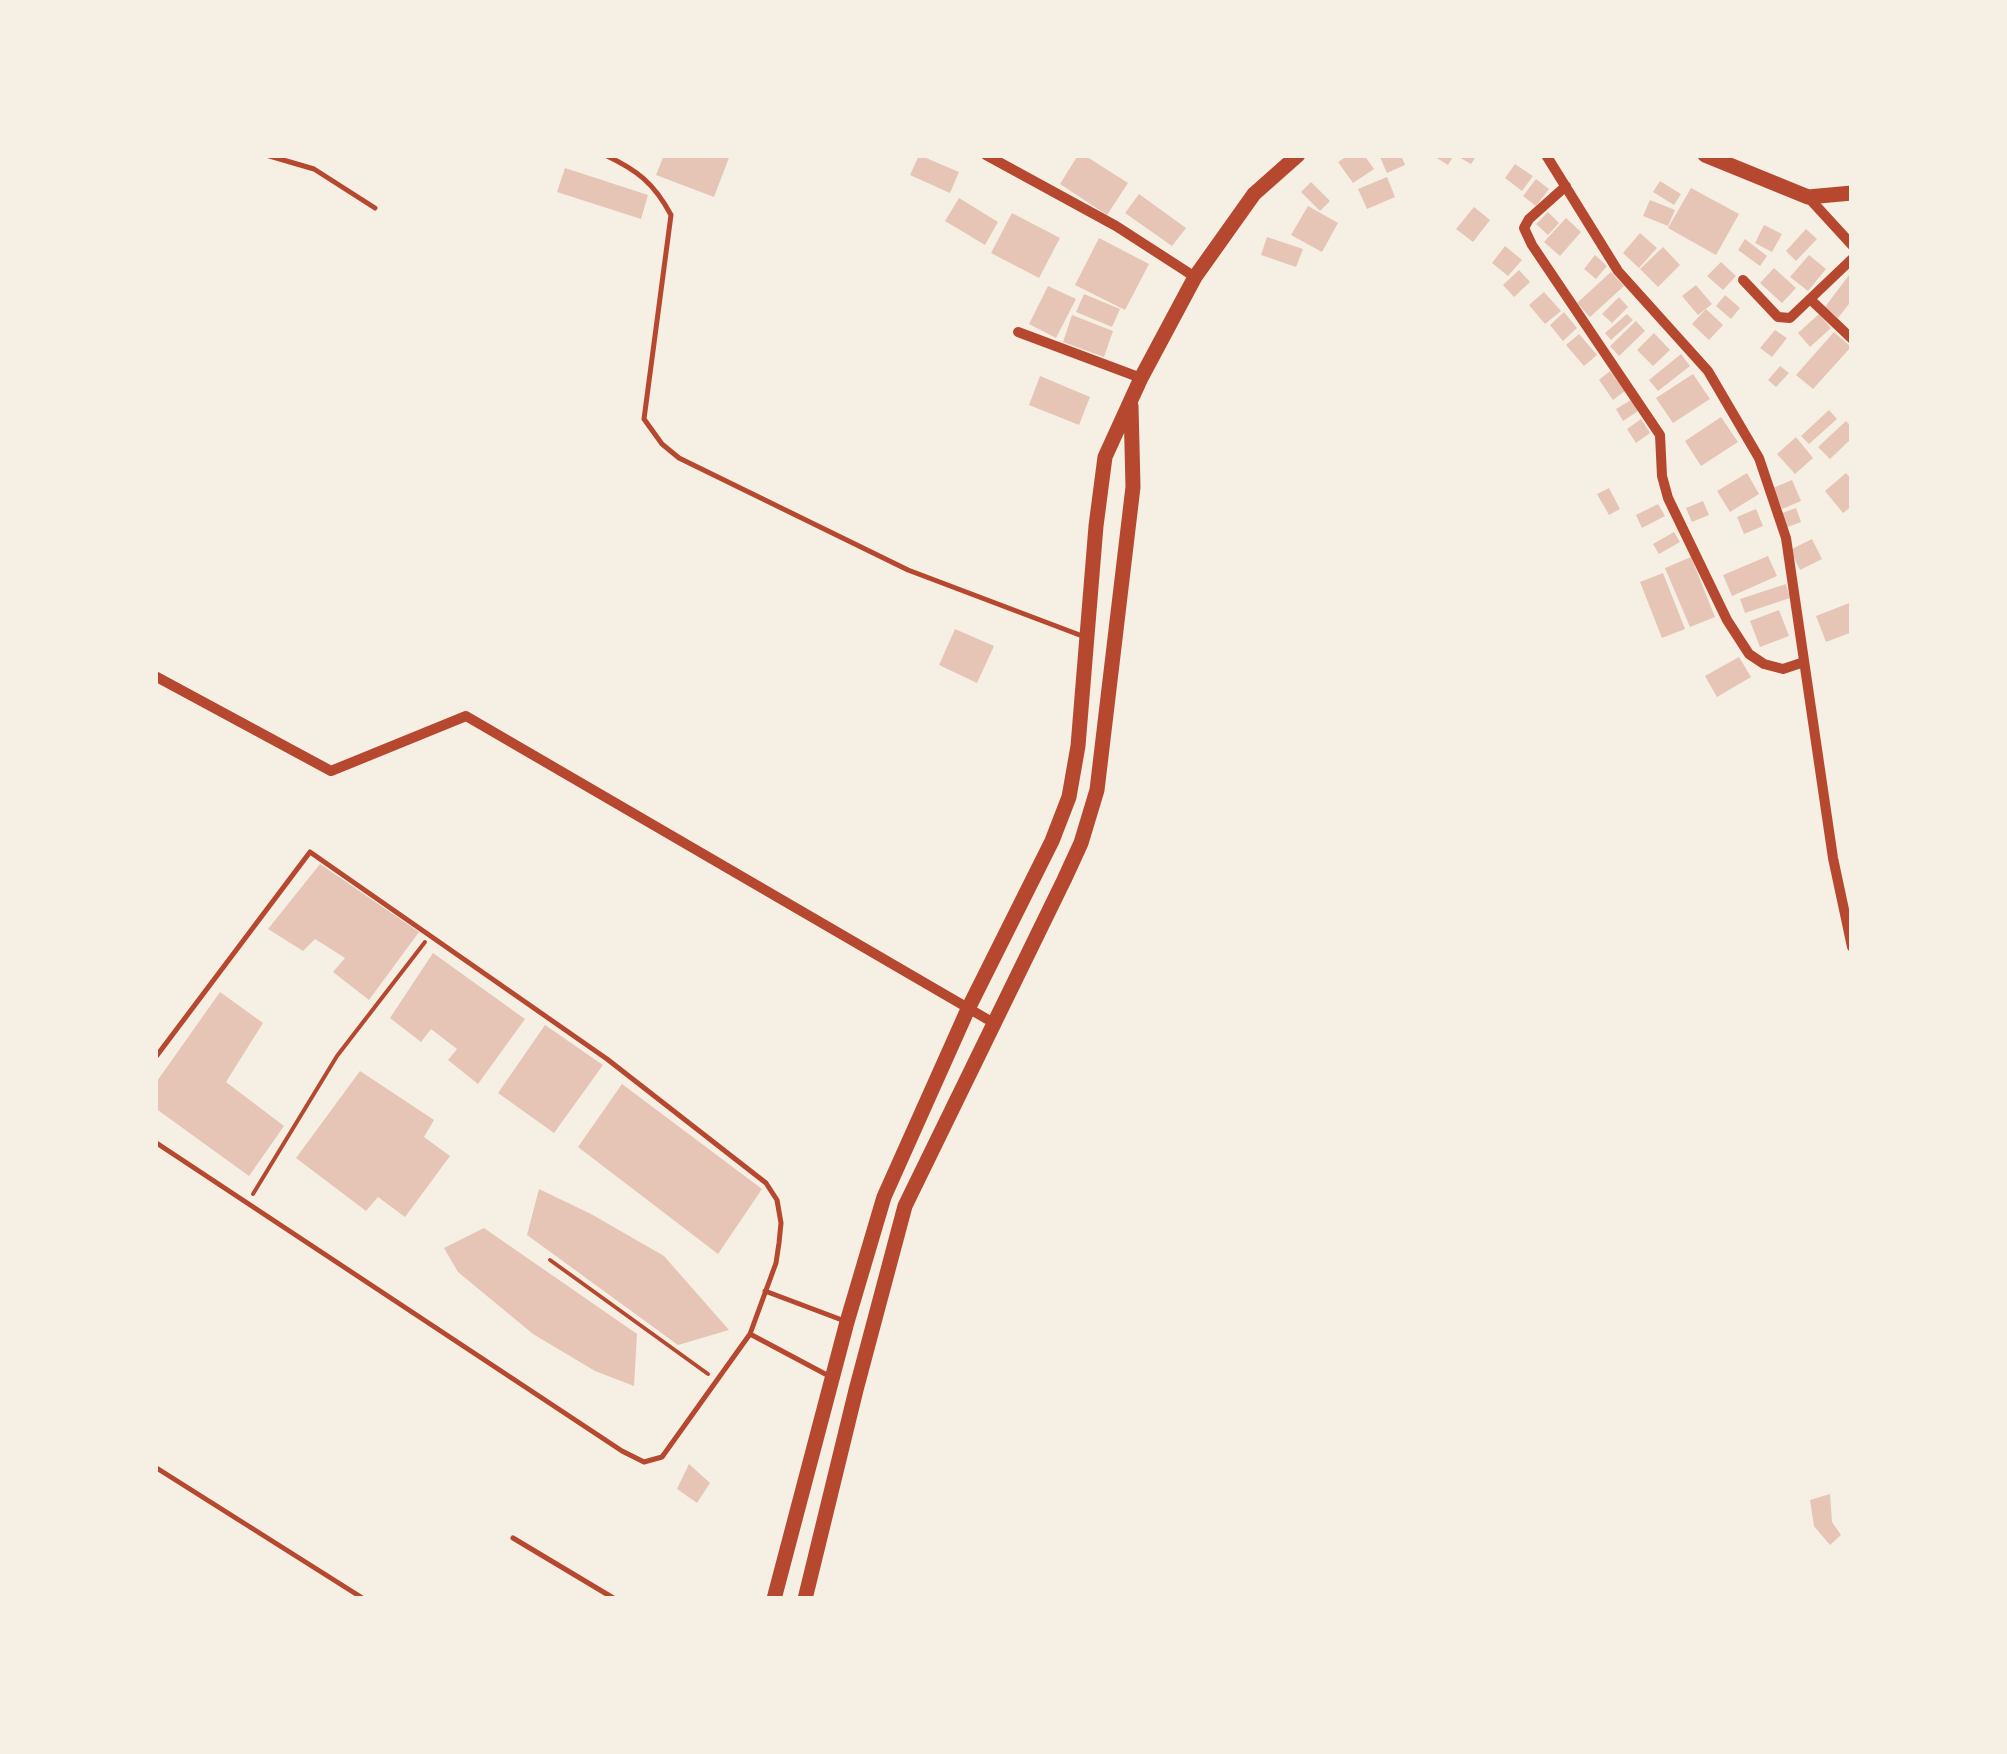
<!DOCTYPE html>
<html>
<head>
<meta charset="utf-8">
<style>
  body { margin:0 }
  #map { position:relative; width:2007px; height:1754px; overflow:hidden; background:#f6efe4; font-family:"Fira Sans",sans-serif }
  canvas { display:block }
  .frame { position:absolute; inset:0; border:158px solid #f6efe4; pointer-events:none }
</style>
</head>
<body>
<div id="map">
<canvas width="2007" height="1754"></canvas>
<div class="frame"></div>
</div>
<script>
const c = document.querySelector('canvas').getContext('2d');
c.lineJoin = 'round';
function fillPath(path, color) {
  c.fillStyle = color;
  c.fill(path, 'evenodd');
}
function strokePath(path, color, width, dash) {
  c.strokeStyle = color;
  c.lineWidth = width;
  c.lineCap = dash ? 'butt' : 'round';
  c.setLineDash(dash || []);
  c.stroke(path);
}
fillPath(new Path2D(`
  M664,155H730L714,197L656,175Z
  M919,155L959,172L950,193L910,175Z
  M1078,155H1084L1128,183L1107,215L1060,184Z
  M1349,155H1364L1374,169L1353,183L1338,162Z
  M1379,155H1401L1405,165L1387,173Z
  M1432,155H1454L1448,165Z
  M1455,155H1477L1471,164Z
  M1515,164L1533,176L1522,191L1505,178Z
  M565,168L648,195L641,219L557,192Z
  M1387,177L1395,197L1367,209L1358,189Z
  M1536,179L1549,189L1536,206L1523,196Z
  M1660,181L1681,194L1674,205L1653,192Z
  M1311,182L1330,201L1320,211L1301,192Z
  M1691,188L1739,214L1716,255L1668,228Z
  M1139,194L1186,228L1172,246L1125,213Z
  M959,198L998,222L985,245L945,221Z
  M1650,200L1675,210L1668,226L1643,216Z
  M1308,206L1338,223L1322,252L1291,235Z
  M1474,207L1490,220L1473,242L1456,229Z
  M1548,212L1559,223L1548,235L1536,224Z
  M1012,213L1060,238L1039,278L991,253Z
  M1566,218L1581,232L1560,256L1544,242Z
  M1764,225L1782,234L1772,252L1755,243Z
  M1806,229L1817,239L1796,261L1786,251Z
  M1640,233L1657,248L1639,268L1623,253Z
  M1267,237L1303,249L1296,267L1261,255Z
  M1099,238L1149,264L1125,310L1075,285Z
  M1745,239L1767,256L1760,266L1738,250Z
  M1505,246L1522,260L1508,276L1492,263Z
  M1663,247L1680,265L1658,287L1640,269Z
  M1595,255L1607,266L1596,279L1584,269Z
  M1809,255L1826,269L1808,291L1790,277Z
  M1721,262L1736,276L1723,290L1707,276Z
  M1774,268L1796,288L1782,303L1760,283Z
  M1519,270L1530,282L1514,297L1503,285Z
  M1852,271V300L1838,318L1825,307Z
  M1611,272L1624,286L1590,317L1577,303Z
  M1696,285L1712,304L1698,315L1682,296Z
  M1048,286L1076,299L1056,338L1029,324Z
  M1544,292L1561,311L1545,324L1529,305Z
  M1084,294L1120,309L1112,327L1076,312Z
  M1725,295L1740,308L1731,319L1716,306Z
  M1619,297L1628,307L1612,323L1602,314Z
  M1706,309L1723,325L1709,340L1692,324Z
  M1564,312L1577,328L1563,341L1550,325Z
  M1627,314L1633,320L1611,340L1605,333Z
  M1819,314L1831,328L1810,347L1798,333Z
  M1072,315L1113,331L1104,357L1063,342Z
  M1636,321L1645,331L1619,356L1610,346Z
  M1775,330L1787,338L1772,357L1760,348Z
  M1834,332L1851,347L1813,389L1796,375Z
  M1654,333L1670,350L1653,366L1637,350Z
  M1579,334L1597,355L1584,366L1566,345Z
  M1681,354L1690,366L1658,391L1649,380Z
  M1780,366L1789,373L1776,387L1768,380Z
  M1610,371L1625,391L1613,400L1599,380Z
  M1693,374L1710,399L1673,423L1656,398Z
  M1040,376L1090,397L1079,425L1029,405Z
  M1631,400L1638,411L1623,421L1616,409Z
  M1829,410L1837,419L1809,444L1801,436Z
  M1721,417L1738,442L1701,466L1685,441Z
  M1641,419L1650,433L1636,443L1627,429Z
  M1846,421L1852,427V438L1830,459L1818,447Z
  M1796,437L1813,458L1795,474L1777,454Z
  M1747,473L1759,494L1730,512L1717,491Z
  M1846,473L1852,480V506L1843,513L1825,491Z
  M1792,480L1801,501L1782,509L1773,488Z
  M1609,488L1620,509L1609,515L1597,494Z
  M1703,501L1709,515L1692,522L1686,508Z
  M1658,504L1665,516L1642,528L1636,515Z
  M1796,508L1801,522L1785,528L1780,514Z
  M1756,509L1763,526L1744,534L1737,517Z
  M1674,532L1680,542L1659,554L1653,544Z
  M1812,539L1822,559L1800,570L1790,550Z
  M1768,556L1777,576L1732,596L1723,575Z
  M1691,557L1715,617L1690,627L1665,568Z
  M1663,573L1685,629L1662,638L1640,582Z
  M1786,584L1790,598L1745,613L1740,599Z
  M1852,602V632L1826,642L1816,616Z
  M1779,610L1789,636L1760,647L1750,621Z
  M955,629L994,646L977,683L939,665Z
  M1739,657L1751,677L1717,697L1705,676Z
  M320,864L419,932L369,1000L333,972L345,958L315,939L303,951L268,929Z
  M433,953L525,1019L478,1084L448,1060L457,1049L431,1029L421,1042L390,1018Z
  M220,992L263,1023L226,1082L284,1126L249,1176L155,1108V1084Z
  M545,1025L603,1065L554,1133L498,1093Z
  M360,1071L434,1120L424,1137L450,1156L405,1217L378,1197L366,1211L296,1158Z
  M622,1084L762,1189L718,1254L578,1147Z
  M539,1189L591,1214L664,1256L729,1330L678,1345L527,1235Z
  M484,1228L637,1334L634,1386L595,1371L533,1334L458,1272L444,1248Z
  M689,1464L710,1483L697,1503L677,1489Z
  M1830,1494L1832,1522L1841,1535L1830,1545L1814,1526L1810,1500Z`), '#e6c5b7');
strokePath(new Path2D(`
  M253,1194L337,1056L425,942
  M550,1260L708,1374`), '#b5482f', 4);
strokePath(new Path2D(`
  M266,155L314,169L375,208
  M605,155C637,170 654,183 671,215L644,419L662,444L679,458L908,570L1085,637
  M155,1058L310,852L607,1059L766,1183L777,1200L781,1223L779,1243L776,1263L750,1334L662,1457L644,1462L622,1451L155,1142
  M765,1291L842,1320
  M750,1334L829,1376
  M155,1467L364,1599
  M513,1538L615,1599`), '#b5482f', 5);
strokePath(new Path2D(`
  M986,155L1116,226L1195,277
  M1546,155L1618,271L1708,371L1759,458L1786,538L1833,858L1852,947
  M1566,186L1529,219L1524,228L1532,245L1660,435L1662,476L1668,498L1727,620L1749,654L1764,664L1783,669L1804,662
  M1808,197L1852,245
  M1743,280L1778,317L1790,318L1852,259
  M1810,299L1852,339
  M1018,332L1141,378
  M155,676L331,771L466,716L992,1022`), '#b5482f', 10);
strokePath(new Path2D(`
  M1705,155L1808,197L1852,193
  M774,1599L847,1322L884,1197L968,1009L1052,841L1069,797L1078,746L1096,526L1105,457L1141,378L1195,277L1254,194L1298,155
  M805,1599L856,1390L905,1206L1064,880L1081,843L1097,790L1133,487L1131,406`), '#b5482f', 15);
</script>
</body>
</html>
